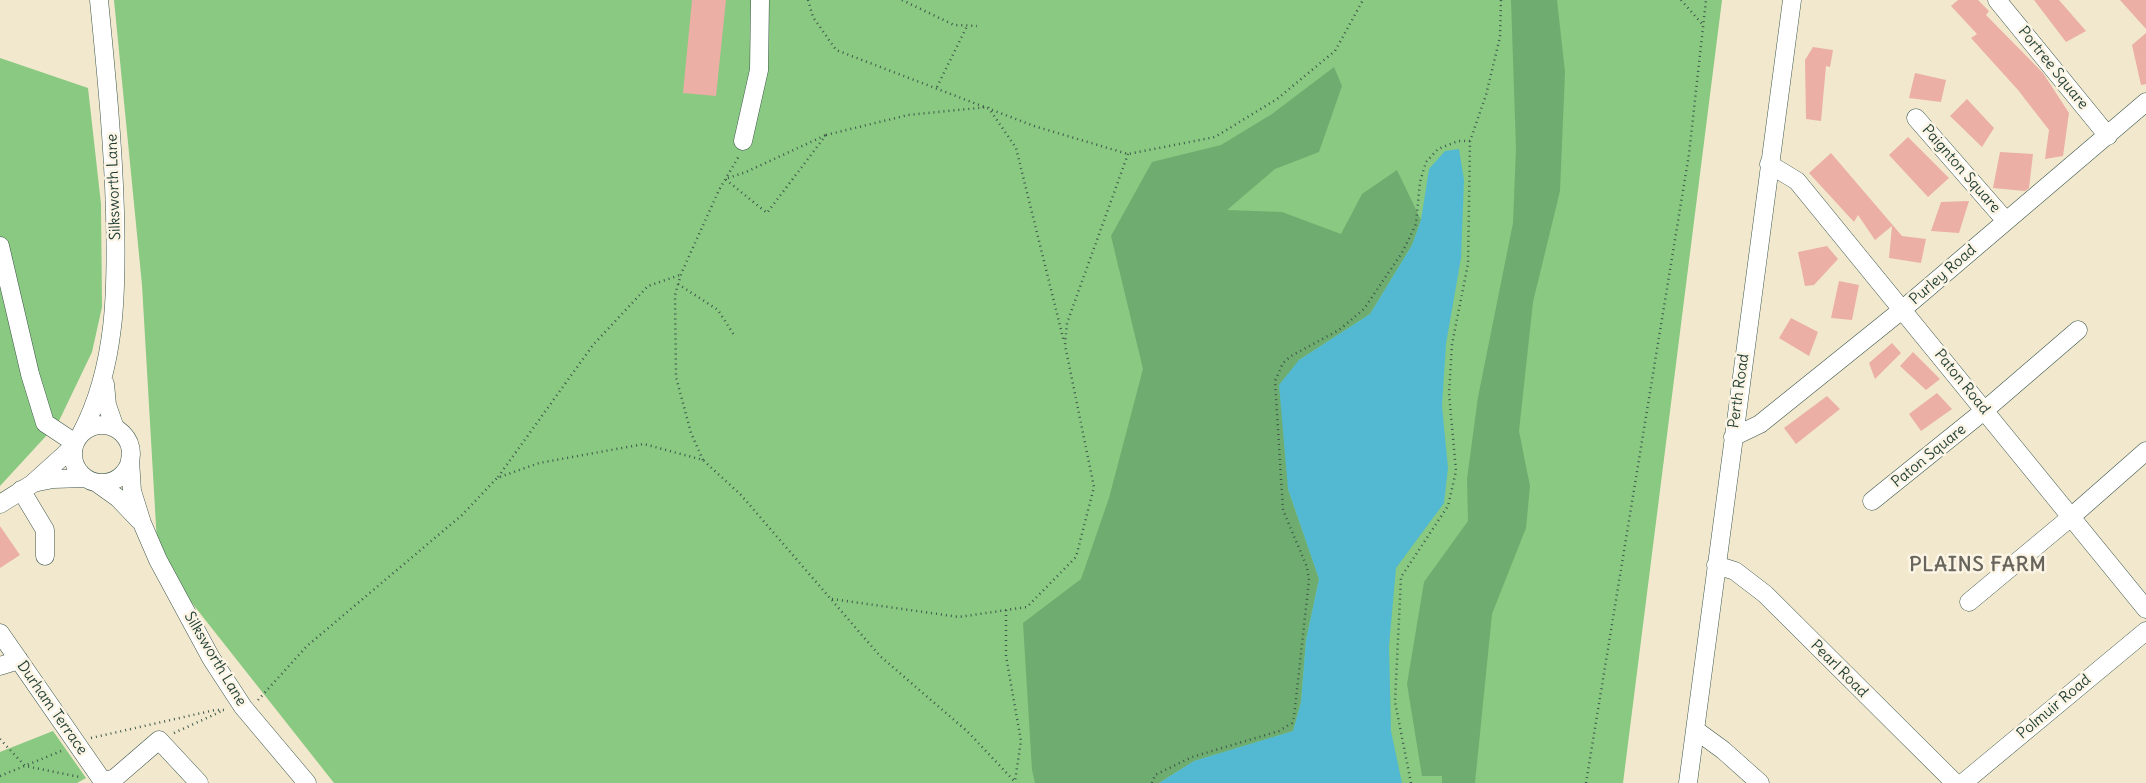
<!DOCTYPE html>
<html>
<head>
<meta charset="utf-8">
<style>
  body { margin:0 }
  canvas { display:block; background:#f1e8cd }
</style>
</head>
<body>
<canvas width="2146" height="783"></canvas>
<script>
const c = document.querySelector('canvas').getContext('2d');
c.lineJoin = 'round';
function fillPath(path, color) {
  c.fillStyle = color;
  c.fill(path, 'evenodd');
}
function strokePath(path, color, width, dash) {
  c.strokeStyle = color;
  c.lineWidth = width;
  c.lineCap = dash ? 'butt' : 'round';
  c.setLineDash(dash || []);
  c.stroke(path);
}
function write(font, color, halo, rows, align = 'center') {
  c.font = font + ' Delius,sans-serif';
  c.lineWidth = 5;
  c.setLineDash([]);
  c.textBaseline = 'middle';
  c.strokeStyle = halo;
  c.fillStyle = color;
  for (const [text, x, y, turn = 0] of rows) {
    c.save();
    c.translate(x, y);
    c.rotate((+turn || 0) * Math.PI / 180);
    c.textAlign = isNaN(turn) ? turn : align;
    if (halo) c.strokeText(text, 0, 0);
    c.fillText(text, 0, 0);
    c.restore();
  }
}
fillPath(new Path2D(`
  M114,0H1722L1623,783H334L158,560L142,285Z
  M0,58L88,88L101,204L102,307L92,352L58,423L0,486Z
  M53,731L86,778L77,783H0V752Z`), '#89c981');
fillPath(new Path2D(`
  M1511,0H1557L1565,72L1560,191L1533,302L1519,431L1530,486L1526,528L1492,614L1475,783H1442V776H1422L1407,684L1424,582L1468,521L1467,479L1478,397L1513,223L1516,149Z
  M1334,67L1342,86L1319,152L1275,169L1227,210L1282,212L1341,234L1362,194L1397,170L1421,220L1412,245L1370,314L1299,360L1288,489L1319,579L1306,640L1301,702L1293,731L1194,761L1159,783H1035L1032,770L1023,623L1081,579L1109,498L1143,369L1111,236L1152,162L1221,145L1272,114Z`), '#6ead6f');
fillPath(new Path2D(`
  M1459,149L1464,180L1461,258L1446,344L1442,406L1448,468L1444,503L1396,568L1389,646L1391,731L1402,783H1159L1194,761L1293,731L1301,702L1306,640L1319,579L1288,489L1279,385L1299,360L1370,314L1412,245L1421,220L1429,169L1445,151Z`), '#53b8d1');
fillPath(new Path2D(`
  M692,0H726L716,96L683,93Z
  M1958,0H1978L1989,11L1986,15L2043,73L2069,113L2063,156L2045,159L2049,130L2018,90L1971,38L1977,34L1951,6Z
  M2034,0H2059L2086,31L2066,42Z
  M2120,0H2146V29Z
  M2146,33V84L2141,85L2132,45Z
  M1813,47L1833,50L1830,67L1826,66L1821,121L1806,119L1805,60Z
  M1915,73L1946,80L1941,102L1909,98Z
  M1967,99L1994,128L1982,147L1950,116Z
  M1908,137L1949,178L1928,197L1889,155Z
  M2000,152L2033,154L2029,188L2025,191L1993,188Z
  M1831,153L1902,236L1926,239L1921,263L1889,258L1892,226L1875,240L1858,215L1854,222L1809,173Z
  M1969,201L1959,233L1931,231L1941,202Z
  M1827,246L1838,259L1814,285L1805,286L1798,252Z
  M1839,281L1859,285L1852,320L1831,318Z
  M1791,318L1818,332L1809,356L1779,338Z
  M1892,343L1901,353L1875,379L1869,363Z
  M1913,352L1940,379L1926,390L1900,366Z
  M1937,393L1952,409L1921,431L1909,414Z
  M1827,396L1840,409L1796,444L1784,428Z
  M0,526L20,555L0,568Z`), '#ecafa5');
const minor = new Path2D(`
  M1997,0L2108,136
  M1916,118L2006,221
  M743,141L759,70L760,0
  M1769,164L1797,181L2146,609
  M0,246L30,374L45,423L75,443
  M105,384L107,405L115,428
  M73 454a29 29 0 1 1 58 0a29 29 0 1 1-58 0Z
  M81,434C117,366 117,286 115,212C113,141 106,71 99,0
  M1733,437L1760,424L1903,309L2146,102
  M130,460L132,491L142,523L158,560L211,658L243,707L307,783
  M33,483L53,479L85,478
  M97,483L118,498L139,520
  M21,490L45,530V556
  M1872,501L1985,410L2078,330
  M0,504L32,484L73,447
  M1716,565L1735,571L1765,594L1955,783
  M1969,602L2071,517L2146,451
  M0,633L104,783
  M0,666L19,660
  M1697,731L1723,750L1760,783
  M103,782L115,778L159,740L199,783
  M1688,783L1792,0
  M1963,783L2146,631`);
strokePath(minor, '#3e574b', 19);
strokePath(new Path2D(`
  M808,0L813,17L836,50L1034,126L1128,154L1215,137L1277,99L1335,51L1363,0
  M902,0L954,25L977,26
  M1681,0L1703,25
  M937,87L967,26
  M826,135L908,115L988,107L1016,148L1064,342
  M826,135L767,213L725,179L746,172Z
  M678,284L718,310L734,335
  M703,460L691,433L676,377L675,295L681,274L719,190L739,156
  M498,477L593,345L648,286L680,275
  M832,599L959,617L1027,607L1076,557L1094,487L1065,345L1067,323L1128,154
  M1006,610V656L1021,741L1015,781
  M258,700L307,646L462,515L497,478L539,463L644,444L703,460L741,495L880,656L968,732L1016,783
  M174,733L222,711
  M91,738L215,710H224
  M0,739L25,766L80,777
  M0,776L61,751
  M1152,783L1155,775L1192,757L1279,731L1292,723L1294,717L1309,580L1307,567L1283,510L1275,381L1283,363L1291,356L1339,330L1364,309L1403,251L1416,224L1420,182L1426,162L1438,149L1458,141H1470
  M1411,783L1395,702L1401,577L1448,506L1456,471L1449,393L1452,344L1468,264L1470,141L1486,95L1500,37L1501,0
  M1586,783L1689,154L1706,0`), '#3e574b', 2.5, [1, 4]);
strokePath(minor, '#fff', 18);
write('15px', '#1f3d34', '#fcf5e5', [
  ["Portree Square",2053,68,51],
  ["Paignton Square",1961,169,49],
  ["Silksworth Lane",114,187,-92],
  ["Purley Road",1943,275,-41],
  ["Paton Road",1962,382,51],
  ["Perth Road",1739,391,-82],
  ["Paton Square",1929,456,-39],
  ["Silksworth Lane",215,659,59],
  ["Pearl Road",1839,669,45],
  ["Polmuir Road",2054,707,-40],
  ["Durham Terrace",52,708,55]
]);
c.letterSpacing = '1px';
write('bold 20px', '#67655c', '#fcf5e5', [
  ["PLAINS FARM",1978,565]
]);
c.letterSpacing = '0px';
</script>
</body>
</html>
